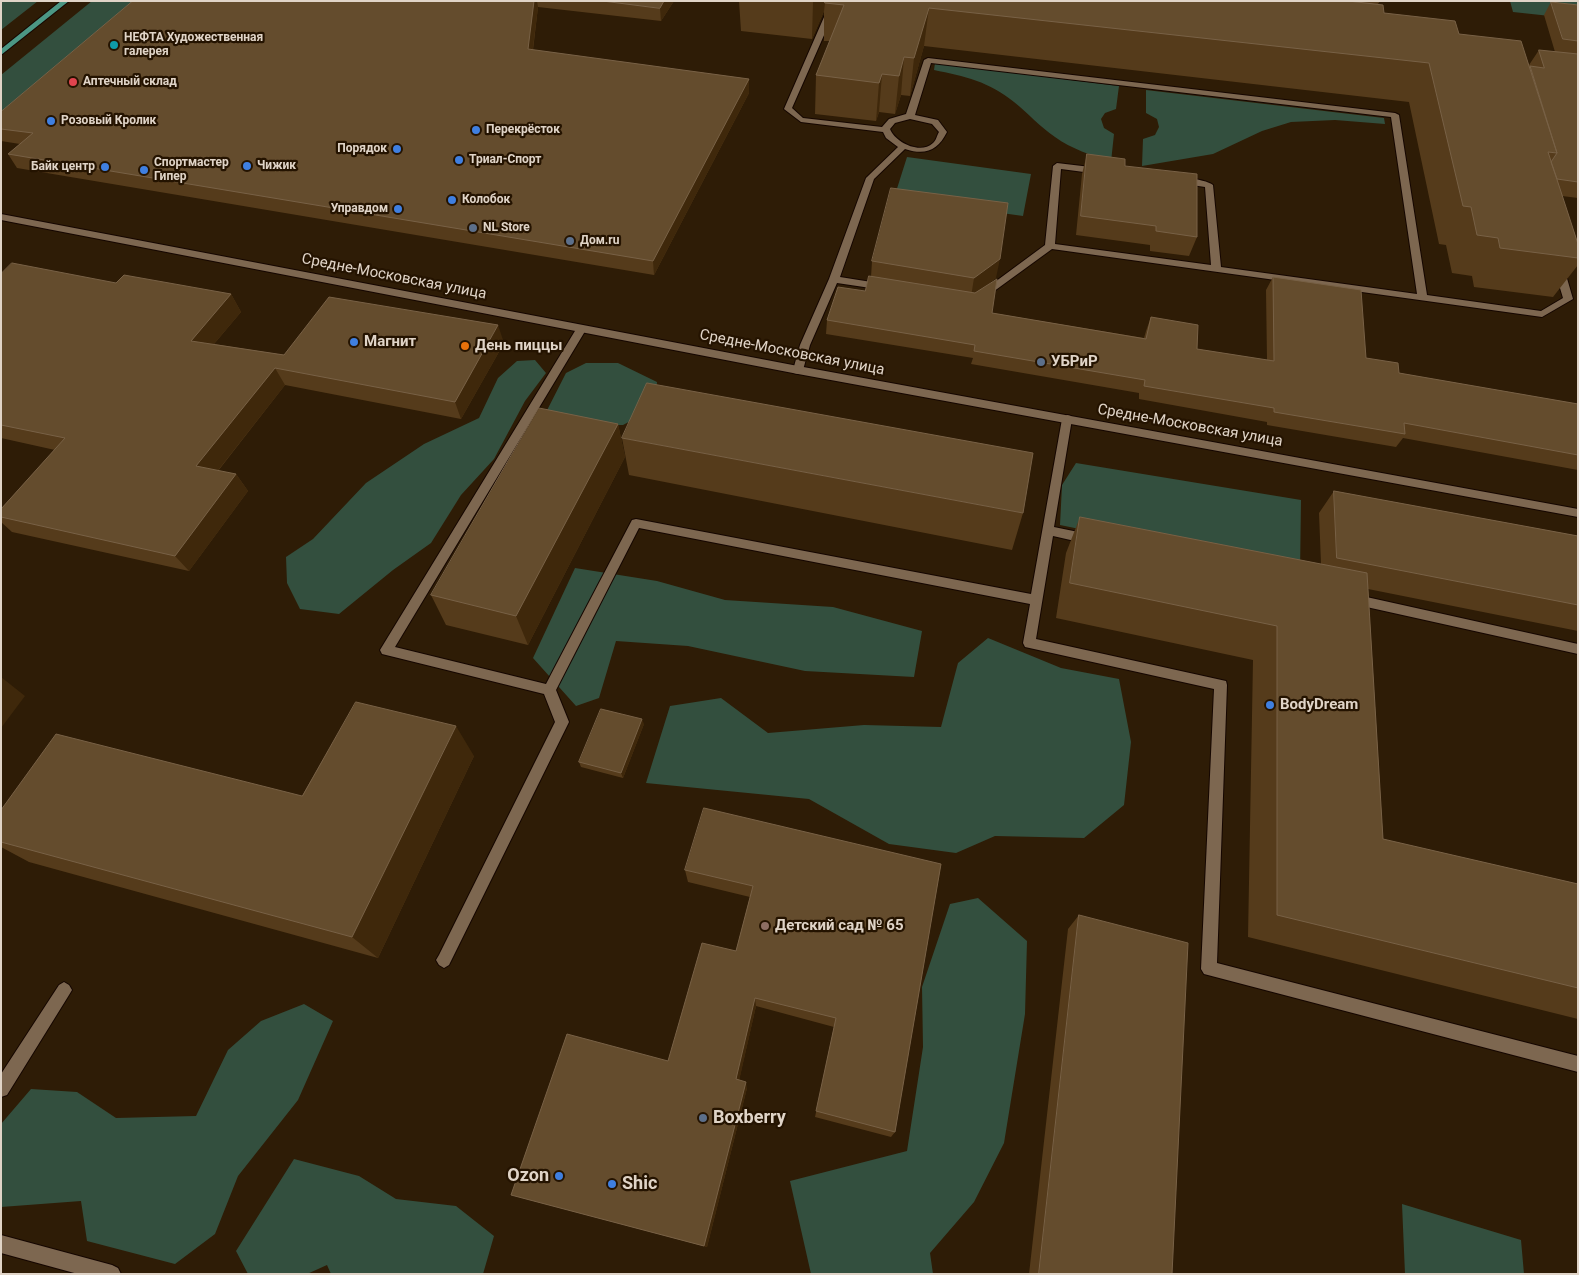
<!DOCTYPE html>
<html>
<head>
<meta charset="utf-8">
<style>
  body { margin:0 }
  #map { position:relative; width:1579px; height:1275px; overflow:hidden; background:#2e1c06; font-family:Roboto,sans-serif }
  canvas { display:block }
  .frame { position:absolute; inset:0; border:2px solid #e0d4c7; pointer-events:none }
</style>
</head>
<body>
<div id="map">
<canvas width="1579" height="1275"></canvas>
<div class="frame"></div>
</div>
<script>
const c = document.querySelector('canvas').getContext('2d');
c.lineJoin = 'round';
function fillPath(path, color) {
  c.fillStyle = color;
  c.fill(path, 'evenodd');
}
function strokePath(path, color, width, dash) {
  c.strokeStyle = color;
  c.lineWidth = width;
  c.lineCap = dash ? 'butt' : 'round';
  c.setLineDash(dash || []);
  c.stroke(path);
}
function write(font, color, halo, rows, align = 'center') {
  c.font = font + ' Roboto,sans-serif';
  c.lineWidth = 4.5;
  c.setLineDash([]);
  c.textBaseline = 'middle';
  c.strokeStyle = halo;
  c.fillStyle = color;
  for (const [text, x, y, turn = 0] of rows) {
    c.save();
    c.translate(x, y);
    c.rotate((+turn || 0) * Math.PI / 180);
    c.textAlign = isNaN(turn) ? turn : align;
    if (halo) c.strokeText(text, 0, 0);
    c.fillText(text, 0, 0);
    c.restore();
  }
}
fillPath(new Path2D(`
  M1,1H38L1,30Z
  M92,1H156L1,133V75Z
  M1510,1H1578V19L1513,12Z
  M935,63L1119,86L1116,109L1105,113L1101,119L1104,128L1114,134L1111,162C1092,155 1071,149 1055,137C1040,127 1028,113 1014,102C990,82 964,76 934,70Z
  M1146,90L1384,118L1385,124L1335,120L1291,122L1262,131L1213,154L1142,166L1143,139L1155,135L1159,127L1157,119L1146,113Z
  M907,157L1031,174L1023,216L894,198Z
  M535,360L546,373L525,401L494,459L461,495L431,543L393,570L339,614L300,609L287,583L286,557L313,539L366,483L424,444L479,418L498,378L517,361Z
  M586,363H618L657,382L655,408L623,425L539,426L566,373Z
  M1076,463L1301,500L1300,574L1060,525L1062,485Z
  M575,568L657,581L725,600L833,607L922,631L914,677L805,671L688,646L616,641L599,698L576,706L533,658Z
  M988,638L1061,668L1119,679L1131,742L1124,805L1084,838L995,836L956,853L889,844L809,799L646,783L670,706L721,698L768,733L864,725L941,727L958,663Z
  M978,898L1027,941L1025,1014L1004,1143L974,1202L930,1253L933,1274H811L790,1181L907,1151L923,1047L922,987L950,904Z
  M304,1004L333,1021L298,1100L238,1176L215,1234L175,1264L87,1241L81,1201L1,1207V1124L31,1089L77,1092L116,1118L196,1116L228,1050L261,1021Z
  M294,1159L359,1176L396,1199L456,1206L494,1236L483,1274H331L327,1265L307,1274H248L236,1251Z
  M1402,1204L1521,1240L1524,1274H1405Z`), '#334f3e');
const service = new Path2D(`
  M831,1H839L792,108L803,118L882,127L889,119L906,114L924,60L928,58L1395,113L1399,115L1427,295L1541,311L1563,298L1554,268L1559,265L1564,268L1573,299L1542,317L1052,249L986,297H980V293L1045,245L1053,166L1057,163L1099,168L1103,171L1099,174L1061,169L1055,244L1211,265L1205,187L1178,183L1177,181C1184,176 1207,180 1213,185L1221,267L1417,294L1391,117L931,63L915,115L938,120L947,132C938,150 926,156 905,149L874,179L840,277L884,284L889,287L884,290L837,283L810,345L803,370L798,374L794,373L793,370L800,345L829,279L866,178L898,147L886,138L883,132L801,122L784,109ZM910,119L932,124L939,132C937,135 936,141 933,143C920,155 895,142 890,129L895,123Z
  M582,325L587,328L395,647L546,684L632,520L636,519L1031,594L1062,419L1067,415L1071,416L1072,419L1054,527L1088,534L1094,539L1088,544L1053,536L1036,639L1226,681L1227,685L1217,963L1578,1056V1072L1204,974L1201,969L1214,689L1025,647L1023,643L1030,604L639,528L556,690L569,722L449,965L444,968L439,965L436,960L439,955L555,722L544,694L386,655L382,654L380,650L578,326Z
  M1353,594L1578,644V654L1353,604L1349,603L1347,599L1349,595Z
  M64,982L69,985L72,990L69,995L7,1095L1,1097V1074L59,985Z
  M1,1235L112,1265L118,1268L121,1274H78L1,1253Z`);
const tertiary = new Path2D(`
  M1,214L798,366L1578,509V517L798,374L1,220Z`);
const primary = new Path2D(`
  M61,1H69L1,55V49Z`);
strokePath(service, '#150600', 2);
strokePath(tertiary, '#150600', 2);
strokePath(primary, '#150600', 2);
fillPath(service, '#7d6750');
fillPath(tertiary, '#7d6750');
fillPath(primary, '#4c9784');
fillPath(new Path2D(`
  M133,1H674L661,21L538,7L533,50L749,79V93L654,275L17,168L8,154L20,144L1,141V112Z
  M739,1H1380L1378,4L1384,13L1459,34L1529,65L1539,50L1555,52L1544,15L1551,2L1578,5V198L1562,196L1578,244V265L1553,297L1474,287L1472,276L1452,273L1446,245L1439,244L1409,102L924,46L910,96L901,95L895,114L879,112L876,121L815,114L816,75L830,41H824V11L812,39L741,31Z
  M1087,154L1125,166L1197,237L1189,256L1150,251V245L1076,235L1082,174Z
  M872,261L996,278L981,289L992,313L1144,338L1146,331L1151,317L1197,349L1267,360L1266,290L1273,277L1366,358L1399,373L1578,404V470L1403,438L1396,447L1267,425V422L1139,399V393L971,364L973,358L826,334L827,320L865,291L871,277Z
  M1,274L231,294L241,312L214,344L284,355L504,343L461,419L285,385L218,471L236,474L248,491L189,571L12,532L1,522V509L55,450L1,438Z
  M618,424L625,457L528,645L446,625L431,595Z
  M622,438L1023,513L1012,550L629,475Z
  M1334,491L1578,536V631L1368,589L1383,839L1578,884V1019L1248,937L1253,660L1056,618L1066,553L1080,517L1321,564L1319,513Z
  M644,724L623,778L581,767L579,762Z
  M474,756L378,958L29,862L1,847V810L302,796Z
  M941,864L895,1132L891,1137L815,1117L834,1027L756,1006L739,1080L747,1088L707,1247L511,1195L668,1061L736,951L750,897L688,882L685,870Z
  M1079,915L1172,1274H1029L1068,929Z`), '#553b1b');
fillPath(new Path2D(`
  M534,1H537L538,7L531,63L528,49Z
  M664,1H674L661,21L660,8Z
  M829,1L825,3L824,11L812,39L813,2Z
  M929,8L924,46L910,96L914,58Z
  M904,57L901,95L895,114L899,76Z
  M882,74L879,112L876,121L879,83Z
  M749,79V93L654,275L653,261Z
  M1000,259L996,278L971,297L974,278Z
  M231,294L241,312L202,358L191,341Z
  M498,325L504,343L461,419L455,402Z
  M275,368L285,385L208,483L196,466Z
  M618,424L625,457L528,645L516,616Z
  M236,474L248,491L189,571L175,556Z
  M1,677L25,696L1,728Z
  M642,719L644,724L623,778L621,773Z
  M456,726L474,756L378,958L352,937Z
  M755,998L756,1006L738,1086L736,1079Z
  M746,1082L747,1088L707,1247L704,1246Z`), '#3f280b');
const building = new Path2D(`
  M133,1H534L528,49L749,79L653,261L8,154L33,133L1,129V112Z
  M603,1H664L660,8Z
  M825,1H1348L1383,5L1384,13L1455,21L1459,34L1521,41L1557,153L1548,152L1578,244V258L1500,248L1498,238L1477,235L1471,207L1463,206L1429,63L929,8L914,58L904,57L899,76L882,74L879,83L816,75L844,5L825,3Z
  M1551,2L1578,5V41L1563,39Z
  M1539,50L1578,54V182L1557,179L1551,162L1557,153L1530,66L1544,68Z
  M1087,154L1125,159V166L1197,174V237L1156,231V226L1081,216Z
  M891,188L1008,203L1000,259L974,278L872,261Z
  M12,263L116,283L124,275L231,294L191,341L284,355L329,297L498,325L455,402L275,368L196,466L236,474L175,556L1,517V509L65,438L1,425V274Z
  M869,276L975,293L997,279L992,313L1146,339L1151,317L1198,325L1197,349L1274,361L1273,277L1361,290L1366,358L1398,363L1399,373L1578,404V455L1404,423L1405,434L1274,412V408L1144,386L1145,380L974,351L975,345L827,320L838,287L865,291Z
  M647,383L1033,453L1023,513L622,438Z
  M539,408L618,424L516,616L431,595Z
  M1334,491L1578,536V605L1337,558Z
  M1080,517L1367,573L1383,839L1578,884V988L1277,915V626L1070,583Z
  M356,702L456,726L352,937L1,842V810L56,734L302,796Z
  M601,709L642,719L621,773L579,762Z
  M704,808L941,864L895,1132L816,1111L836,1018L755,998L736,1079L746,1082L704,1246L511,1195L567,1034L668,1061L702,943L736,951L753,886L685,870Z
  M1079,915L1188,943L1172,1274H1039Z`);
fillPath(building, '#644c2d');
strokePath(building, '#786146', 1);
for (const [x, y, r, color] of [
  [114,45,5,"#0f9aa8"],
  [73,82,5,"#e0444e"],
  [51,121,5,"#3f7fe0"],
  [476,130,5,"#3f7fe0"],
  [397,149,5,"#3f7fe0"],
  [459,160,5,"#3f7fe0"],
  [247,166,5,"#3f7fe0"],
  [105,167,5,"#3f7fe0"],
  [144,170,5,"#3f7fe0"],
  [452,200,5,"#3f7fe0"],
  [398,209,5,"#3f7fe0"],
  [473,228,5,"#5c6f8a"],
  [570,241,5,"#5c6f8a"],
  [354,342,5,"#3f7fe0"],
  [465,346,5,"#e8710a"],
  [1041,362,5,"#5c6f8a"],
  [1270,705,5,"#3f7fe0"],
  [765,926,5,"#8d6e63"],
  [703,1118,5,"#5c6f8a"],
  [559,1176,5,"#3f7fe0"],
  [612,1184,5,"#3f7fe0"]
]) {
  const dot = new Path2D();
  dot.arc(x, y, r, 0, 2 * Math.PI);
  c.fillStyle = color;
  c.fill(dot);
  strokePath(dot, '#241300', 2);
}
write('bold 12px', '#e0d4c7', '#241300', [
  ["НЕФТА Художественная",124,38],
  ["галерея",124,52],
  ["Аптечный склад",83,82],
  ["Розовый Кролик",61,121],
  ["Перекрёсток",486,130],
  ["Порядок",387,149,"right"],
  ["Триал-Спорт",469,160],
  ["Спортмастер",154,163],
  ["Гипер",154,177],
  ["Чижик",257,166],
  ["Байк центр",95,167,"right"],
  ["Колобок",462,200],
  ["Управдом",388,209,"right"],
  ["NL Store",483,228],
  ["Дом.ru",580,241]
], 'left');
write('15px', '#e0d4c7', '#241300', [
  ["Средне-Московская улица",394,277,11],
  ["Средне-Московская улица",792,353,11],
  ["Средне-Московская улица",1190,426,10]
]);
write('bold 15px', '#e0d4c7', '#241300', [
  ["Магнит",364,342],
  ["День пиццы",475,346],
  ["УБРиР",1051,362],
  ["BodyDream",1280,705],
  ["Детский сад № 65",775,926]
], 'left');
write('bold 18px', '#e0d4c7', '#241300', [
  ["Boxberry",713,1118],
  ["Ozon",549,1176,"right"],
  ["Shic",622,1184]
], 'left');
</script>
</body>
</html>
